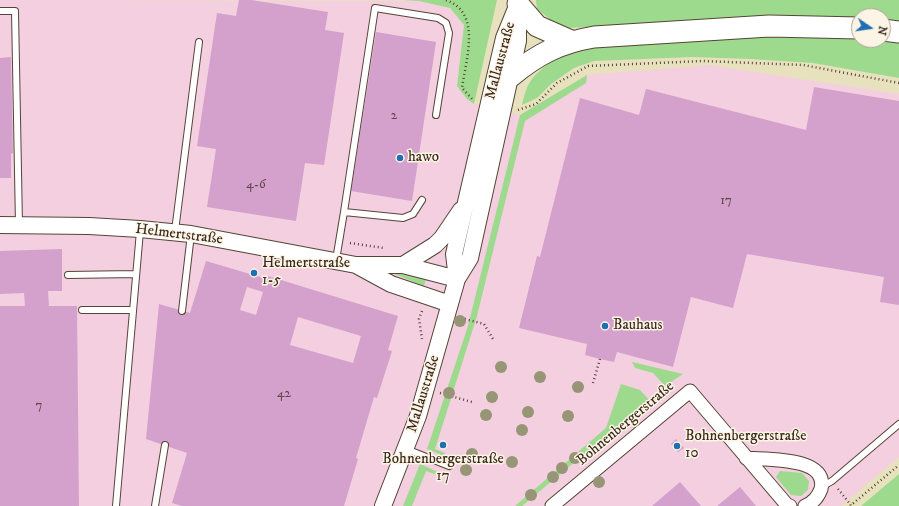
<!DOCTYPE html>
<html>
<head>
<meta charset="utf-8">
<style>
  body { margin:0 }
  #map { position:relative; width:899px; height:506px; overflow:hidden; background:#e7e1be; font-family:"IM FELL DW Pica",serif }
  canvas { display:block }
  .north { position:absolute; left:851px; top:8px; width:40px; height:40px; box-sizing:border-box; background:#fcf5e5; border:1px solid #afa495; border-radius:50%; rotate:103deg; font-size:11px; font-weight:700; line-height:16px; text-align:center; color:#3b2a1e }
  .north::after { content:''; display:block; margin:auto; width:14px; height:18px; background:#1f6fb2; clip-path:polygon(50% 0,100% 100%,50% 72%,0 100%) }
</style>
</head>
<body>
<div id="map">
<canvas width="899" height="506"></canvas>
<div class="north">N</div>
</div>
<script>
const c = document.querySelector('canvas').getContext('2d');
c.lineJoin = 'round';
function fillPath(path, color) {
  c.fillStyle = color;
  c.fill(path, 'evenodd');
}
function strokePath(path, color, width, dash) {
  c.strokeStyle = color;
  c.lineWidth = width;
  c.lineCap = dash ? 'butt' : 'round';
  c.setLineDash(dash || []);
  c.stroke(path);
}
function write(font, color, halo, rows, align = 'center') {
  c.font = font + ' "IM FELL DW Pica",serif';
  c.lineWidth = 3;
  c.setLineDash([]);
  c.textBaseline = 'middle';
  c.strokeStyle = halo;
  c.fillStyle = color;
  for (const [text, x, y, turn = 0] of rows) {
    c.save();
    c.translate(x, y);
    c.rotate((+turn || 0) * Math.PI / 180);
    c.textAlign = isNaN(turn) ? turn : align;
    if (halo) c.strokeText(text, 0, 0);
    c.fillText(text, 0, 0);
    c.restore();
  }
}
fillPath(new Path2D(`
  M0,0L419,1L450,8L464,25L457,86L467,99L474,104L520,115L587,75L709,65L899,94V457L841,506H0Z`), '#f3cfe0');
fillPath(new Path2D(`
  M402,0H497L474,104L467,99L457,86L464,25L450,8L419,1Z
  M536,0H899V24L883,22V16H859V20L781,17L721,18L685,22L568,28L549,24L551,20L537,9Z
  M859,34V40L899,39V78L813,63L751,59L692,57L594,61L574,68L551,84L537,98L522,105C527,84 530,78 547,65L546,61L598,46L717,36Z
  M587,75L586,83L525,121L477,316L435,449L445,453L444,456L427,449L468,326L520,115Z
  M387,268L427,276L424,286L387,271Z
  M632,362L683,374L665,386L653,373L635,368Z
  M621,384L640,390L649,400L522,506H515L606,428Z
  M420,464L438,472L437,475L426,471L412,506H403Z
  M780,471L802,473L809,481L808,490L801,496L791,495L776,477Z
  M899,474V506H861Z`), '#9eda8d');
fillPath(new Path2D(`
  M239,0H251L328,12L325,30L344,33L324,165L305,163L296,221L207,207L216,149L197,146L217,13L236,16Z
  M376,32L436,42L412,201L351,191Z
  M11,57L13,153L11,154V178H0V58Z
  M814,87L899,101V305L880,302L884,277L747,254L733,308L691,297L673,367L617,352L614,362L600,359L585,355L587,344L519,328L537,256L540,257L580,98L639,115L646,89L806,130Z
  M62,249V291H48L49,306H77L79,506H0V306H25L24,293L0,294V251Z
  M206,261L250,274L251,269L258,271L257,276L267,279L268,276L398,316L388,350L392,351L377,398L374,397L356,458L358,459L344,506H182L172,503L187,453L146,439L159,304L190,313ZM247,287L263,292L256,315L240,310ZM298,317L361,336L353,363L290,345Z
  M676,439L684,448L678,452L671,444Z
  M441,441L447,443L445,449L439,446Z
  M680,482L701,506H652Z
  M740,487L756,506H717Z`), '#d4a0cc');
const service = new Path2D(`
  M0,11H15L19,225
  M344,212L375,8L438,18L446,23L449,33L436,115
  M175,231L199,42
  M336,260L344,212L403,218L413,214L422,200
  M68,275L135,274
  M82,310H132
  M182,311L191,234
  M406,449L449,466
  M821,487L832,481L899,424
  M116,506L140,231
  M155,506L165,445`);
const minor = new Path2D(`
  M746,458C765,460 829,456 821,489C818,497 813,503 805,506
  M552,506L690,391L787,505L790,506`);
const tertiary = new Path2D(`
  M0,225L89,226L140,229L191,234L356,265H403L457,279
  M356,265L391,284L450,304
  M403,265L435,245L442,238L461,210
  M457,279L454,254L504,38L515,11
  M383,506L418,416L457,279L470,258L518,41V4`);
const trunk = new Path2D(`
  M518,4L537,26L571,41
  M883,30L899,32
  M511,76C538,54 559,43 594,37L769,26L859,28`);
strokePath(service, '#554536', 8);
strokePath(minor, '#554536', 15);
strokePath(tertiary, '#554536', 18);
strokePath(trunk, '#554536', 23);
strokePath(new Path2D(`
  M446,0C482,13 466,59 462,88L474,101
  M518,110L536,104L557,83L588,66L703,61L803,65L899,83
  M350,243L384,248
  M422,311L419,319L422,339
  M461,318L484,324L493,339
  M593,383L600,359
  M440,393L472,402
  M838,489L851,505
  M850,506L899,465`), '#554536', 2.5, [1, 3]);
strokePath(service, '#fff', 6);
strokePath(minor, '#fff', 13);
strokePath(tertiary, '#fff', 16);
strokePath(trunk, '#fff', 21);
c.fillStyle = '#969575';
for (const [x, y] of [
  [460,321],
  [501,367],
  [540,377],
  [578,387],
  [449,393],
  [492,397],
  [528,412],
  [486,415],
  [568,416],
  [522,430],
  [472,454],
  [575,458],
  [512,462],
  [562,468],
  [466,470],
  [553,477],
  [599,482],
  [531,495]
]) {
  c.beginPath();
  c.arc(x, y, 6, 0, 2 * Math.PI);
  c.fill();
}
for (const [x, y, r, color] of [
  [400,158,4,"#1f6fb2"],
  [254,273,4,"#1f6fb2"],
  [605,326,4,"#1f6fb2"],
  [443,445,4,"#1f6fb2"],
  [677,446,4,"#1f6fb2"]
]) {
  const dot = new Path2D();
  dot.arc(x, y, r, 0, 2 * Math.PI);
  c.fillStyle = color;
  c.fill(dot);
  strokePath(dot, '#fcf5e5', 1.5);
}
write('13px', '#61484a', null, [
  ["2",394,116],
  ["4-6",256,185],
  ["17",726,201],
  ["42",284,394],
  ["7",39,406]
]);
write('15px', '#3b2a1e', '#fcf5e5', [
  ["Mallaustraße",501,61,-75],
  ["Helmertstraße",179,235,7],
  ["Mallaustraße",424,394,-73],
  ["Bohnenbergerstraße",626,424,-40]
]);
write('15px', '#3b2a1e', '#fcf5e5', [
  ["hawo",408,158],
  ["Helmertstraße",262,264],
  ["1-5",262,281],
  ["Bauhaus",613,326],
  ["Bohnenbergerstraße",685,437],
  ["10",685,454],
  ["Bohnenbergerstraße",443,460,"center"],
  ["17",443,477,"center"]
], 'left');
</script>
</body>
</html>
